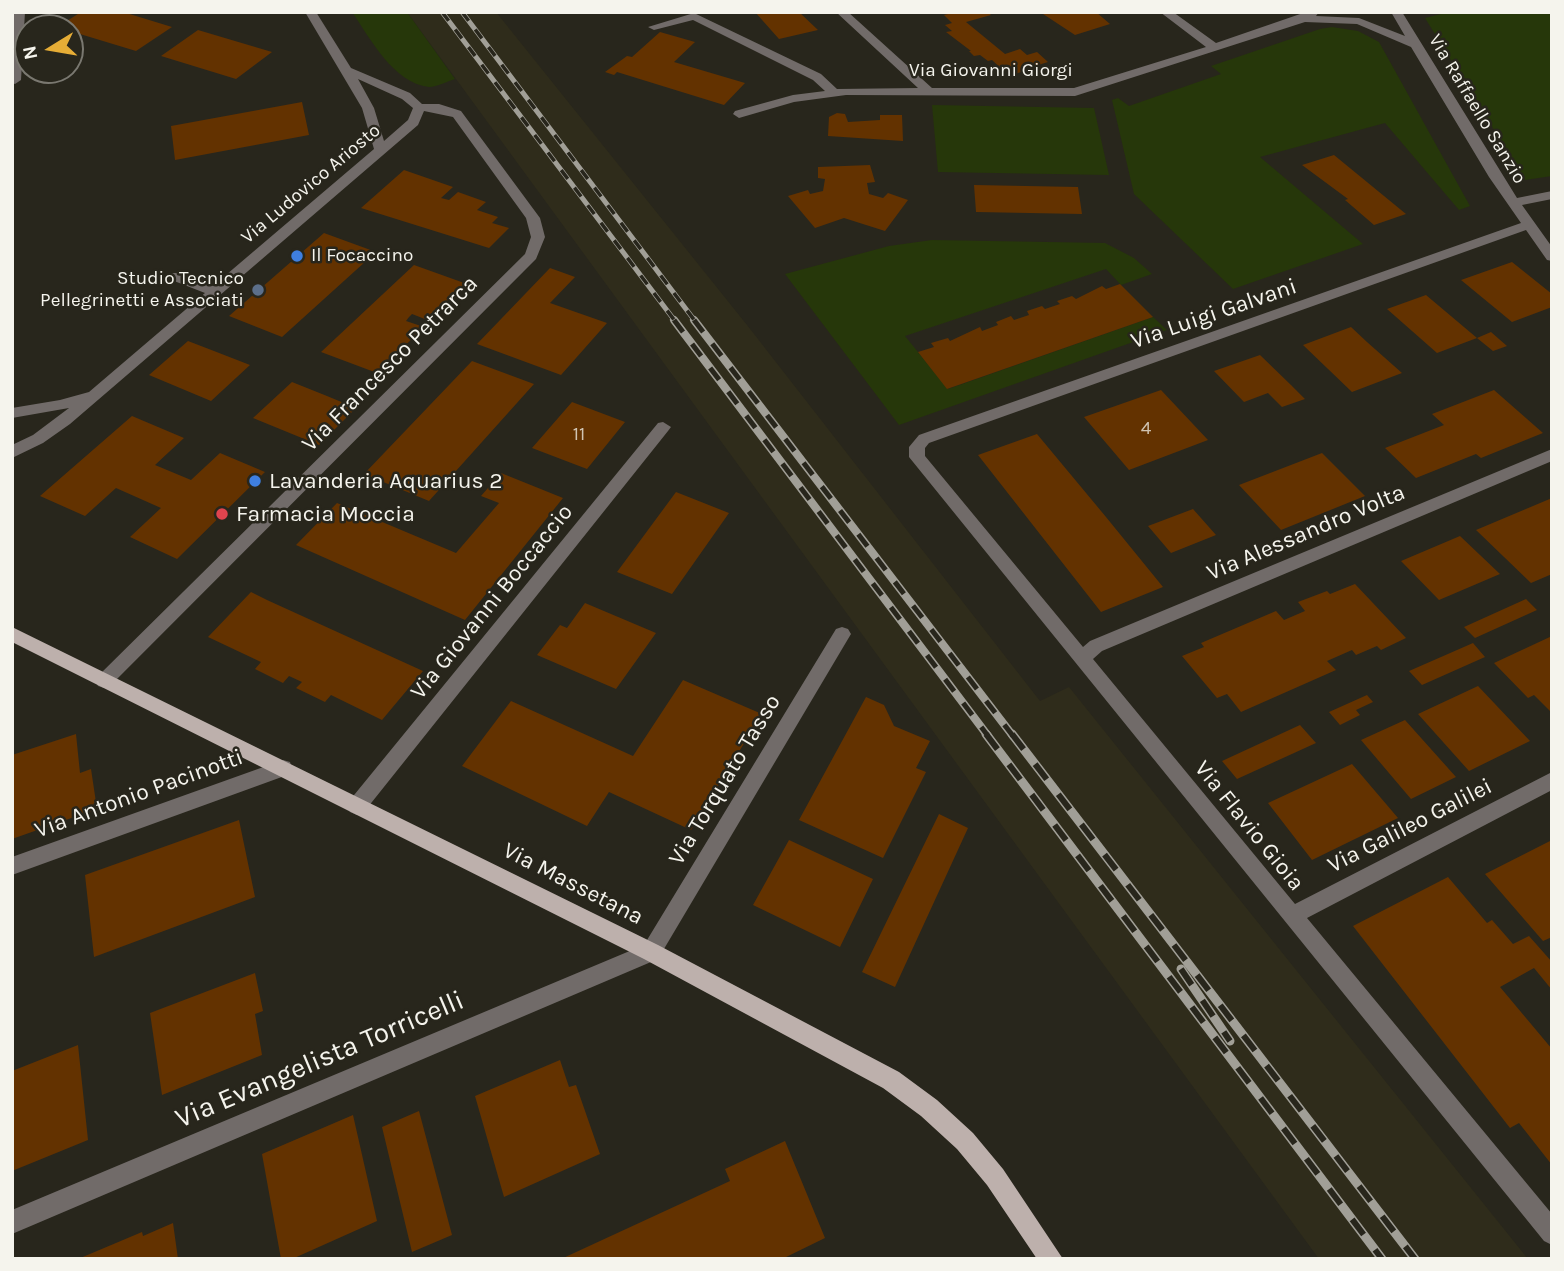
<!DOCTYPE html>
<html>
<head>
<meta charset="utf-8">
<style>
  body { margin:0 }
  #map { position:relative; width:1564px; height:1271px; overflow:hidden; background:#28261c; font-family:Karla,sans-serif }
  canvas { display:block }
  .frame { position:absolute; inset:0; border:14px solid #f5f4ed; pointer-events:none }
  .north { position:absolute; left:14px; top:14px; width:70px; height:70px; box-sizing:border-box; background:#28261c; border:2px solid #7a7870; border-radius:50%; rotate:259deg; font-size:19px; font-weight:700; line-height:28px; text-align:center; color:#f5f4ed }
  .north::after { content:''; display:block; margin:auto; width:24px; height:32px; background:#e6ad36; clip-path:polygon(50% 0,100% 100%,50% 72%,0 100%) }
</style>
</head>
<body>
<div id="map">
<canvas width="1564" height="1271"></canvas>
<div class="frame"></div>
<div class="north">N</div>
</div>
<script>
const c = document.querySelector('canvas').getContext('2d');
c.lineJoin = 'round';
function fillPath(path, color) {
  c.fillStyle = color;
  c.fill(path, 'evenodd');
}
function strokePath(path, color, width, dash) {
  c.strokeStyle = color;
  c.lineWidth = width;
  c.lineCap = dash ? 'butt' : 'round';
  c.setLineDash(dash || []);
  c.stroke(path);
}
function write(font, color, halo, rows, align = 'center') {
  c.font = font + ' Karla,sans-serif';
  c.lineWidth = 5;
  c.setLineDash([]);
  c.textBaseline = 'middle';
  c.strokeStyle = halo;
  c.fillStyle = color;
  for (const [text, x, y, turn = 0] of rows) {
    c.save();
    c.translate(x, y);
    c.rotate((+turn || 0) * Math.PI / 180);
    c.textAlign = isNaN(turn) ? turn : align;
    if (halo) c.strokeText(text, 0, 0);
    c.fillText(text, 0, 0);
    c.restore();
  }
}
fillPath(new Path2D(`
  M407,12H496L747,325L1040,701L1069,687L1528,1259H1319Z`), '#2f2c1b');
fillPath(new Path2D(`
  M352,12H407L455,79C448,81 437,87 429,87C393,83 370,38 352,12Z
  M1449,12H1552V176L1525,180L1425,18Z
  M1332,27L1358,31L1379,42L1470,206L1459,210L1385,123L1260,157L1363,244L1233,289L1134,194L1112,100L1118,98L1129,106L1221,74L1211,66L1320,29Z
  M932,105L1094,108L1109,175L938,172Z
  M932,240L1105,243L1134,258L1152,274L1121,285L1106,269L905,336L948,389L1153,317L1167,330L899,425L785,274L889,246Z`), '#26370a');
fillPath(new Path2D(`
  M81,12H123L172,27L136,51L70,31V28H56Z
  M755,12H799L818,30L779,39Z
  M946,12H988L991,15L966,22L1005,54L1020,49L1027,55L1037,52L1048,62L1035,66L1041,71L1026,76L1021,72L1009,76L992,60L988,61L980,55L974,56L969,51H971L946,32L952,31L945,25L952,23L944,15L948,14Z
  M1040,12H1096L1110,24L1075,35Z
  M198,30L272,52L236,79L161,56Z
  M660,32L695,42L674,62L745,83L724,105L617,72L614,75L605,72L627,56L632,57Z
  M302,102L309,135L175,160L171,126Z
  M837,113L845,114L848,122L880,120V115H902L903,141L828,136L829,117Z
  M1334,155L1406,214L1374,225L1345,200L1348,199L1302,165Z
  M870,165L875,182L867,183L869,194L883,198L888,193L908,200L885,231L844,218L815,228L788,196L808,190L810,194L823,191L825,179L818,178V167Z
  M404,170L453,187L441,198L449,200L458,192L486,202L477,210L498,217L492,223L509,228L489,248L361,208Z
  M974,185L1078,187L1082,214L976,212Z
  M324,233L376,252L282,337L229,316Z
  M1512,262L1552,294V307L1512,322L1461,280Z
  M414,265L467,284L430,321L412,314L409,317L406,321L424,327L377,373L321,352Z
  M550,268L575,277L550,303L607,323L561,375L477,344Z
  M1120,284L1153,317L947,389L918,352L934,347L931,343L948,338L950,341L980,327L982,331L998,325L996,322L1011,316L1014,320L1029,315L1027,311L1042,306L1045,309L1060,304L1057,301L1072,296L1076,299L1102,286L1106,289Z
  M1426,295L1477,338L1437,353L1387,309Z
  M1351,327L1367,342L1402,373L1352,392L1303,345Z
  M1491,332L1507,346L1493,351L1477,338Z
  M188,341L214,351L250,365L211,401L149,375Z
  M1260,355L1291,385L1305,399L1282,407L1268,393L1244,402L1214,371Z
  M472,361L534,384L429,501L364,474Z
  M292,382L327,396L356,408L319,445L253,418Z
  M1161,390L1208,440L1129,470L1084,417Z
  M1494,390L1543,433L1481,458L1476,454L1416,478L1385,448L1444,425L1432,414Z
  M572,402L625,422L587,469L532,448Z
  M132,416L184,438L155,465L191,480L220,453L265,472L177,559L130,537L161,508L116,488L85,516L40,496Z
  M1037,434L1106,517L1163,587L1101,612L978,455Z
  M1322,453L1365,496L1281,530L1239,485Z
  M501,473L563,498L465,620L296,545L337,503L456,553L499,503L481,496Z
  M676,492L729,513L672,594L617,572Z
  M1552,498V574L1531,583L1476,530Z
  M1193,509L1216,535L1171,553L1148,526Z
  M1460,536L1500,574L1439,600L1401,561Z
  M1355,584L1406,638L1381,650L1377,646L1356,655L1352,650L1327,661L1336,670L1241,712L1227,694L1217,698L1182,656L1204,647L1201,643L1276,611L1284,620L1305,611L1298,602L1327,591L1330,594Z
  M251,592L267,600L423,671L382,720L331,695L325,702L296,688L302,682L289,676L283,683L255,669L261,662L208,637Z
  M1526,599L1537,610L1475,638L1464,627Z
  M585,603L656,633L616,689L537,655L560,625L567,628Z
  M1552,636V713L1534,695L1528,698L1494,663Z
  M1473,643L1485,657L1422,685L1409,671Z
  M683,680L762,714L691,830L609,792L587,826L462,766L511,701L633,756Z
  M1478,686L1530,741L1469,771L1418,714Z
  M1367,695L1373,702L1356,710L1360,715L1340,725L1329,712Z
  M866,697L884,705L894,726L930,741L916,768L926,772L883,858L799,820Z
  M1405,720L1456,777L1411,799L1361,740Z
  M1300,725L1316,743L1237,779L1222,761Z
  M76,734L80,773L91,769L97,809L12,839V755Z
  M1352,764L1398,818L1312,860L1268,803Z
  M939,814L968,828L895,987L862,972Z
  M239,820L255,897L94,957L85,875Z
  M789,840L873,879L840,947L753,905Z
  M1552,840V937L1543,941L1485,874Z
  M1448,877L1487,923L1492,920L1513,944L1529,936L1552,962V990L1534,968L1500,987L1552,1049V1165L1519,1123L1510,1128L1353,926Z
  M255,973L263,1011L255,1014L262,1055L162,1095L150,1013Z
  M78,1045L88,1140L12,1171V1071Z
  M560,1060L569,1087L576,1085L600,1154L504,1197L475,1096Z
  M419,1111L452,1235L412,1252L382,1127Z
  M353,1115L377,1221L292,1259H281L262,1154Z
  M785,1141L825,1238L782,1259H561L730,1181L725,1169Z
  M173,1223L178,1259H78L142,1232L143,1236Z`), '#633200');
fillPath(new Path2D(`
  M13,12H25L21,80L15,84L12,83Z
  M305,12H316L351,68L410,93L422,104H439L461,111L540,218L545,237L536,259L110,686L104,688L98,686L95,681L98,676L525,254L531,237L526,218L453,117L424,111L418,125L70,424L43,443L12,458V445L33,435L69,408L12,418V408L60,400L89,392L205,293L169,279V273H179L213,286L374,149L362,108ZM358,79L402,99L413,108L408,120L384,141L374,108Z
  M836,12H848L932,88H1074L1206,47L1160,12H1173L1216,43L1306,12H1319L1316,16L1359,18L1405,36L1391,12H1402L1517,198L1552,191V199L1522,205L1552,247V261L1547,260L1526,230L929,443L925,448V456L1083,647L1090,641L1552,449V461L1102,651L1093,659L1295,904L1552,772V790L1307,918L1552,1214V1245L1544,1241L909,457V447L919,435L1521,223L1489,177L1411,47L1357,24L1305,22L1075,96L846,95L794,102L739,118L733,114L735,111L793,95L825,91L813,80L693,20L654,30L648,27L694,13L821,74L837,89L918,88Z
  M663,422L671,427L668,431L364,812L357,815L350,812L347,806L350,800L658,423Z
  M842,627L848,629L851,634L848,639L658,959L12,1234V1210L644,945L836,629Z
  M283,760L290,762L292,768L290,774L12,875V857Z`), '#716b69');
fillPath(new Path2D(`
  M12,627L658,945L899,1072L937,1100L973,1133L1003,1169L1063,1259H1037L987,1185L957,1149L921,1116L883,1088L644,959L12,642Z`), '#bdb0ac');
const railFar2 = new Path2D(`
  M442,12L675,321
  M462,12L695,321`);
const railFar1 = new Path2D(`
  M674,320L988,736
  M694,320L1013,736`);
const rail = new Path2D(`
  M986,734L1382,1259
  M1012,734L1415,1259
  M1181,969L1230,1041`);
strokePath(railFar2, '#a19f97', 5);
strokePath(railFar1, '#a19f97', 8);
strokePath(rail, '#a19f97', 9);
strokePath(railFar2, '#28261c', 3.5, [11]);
strokePath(railFar1, '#28261c', 5, [15]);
strokePath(rail, '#28261c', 6, [19]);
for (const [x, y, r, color] of [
  [297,256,7,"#3f7fe0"],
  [258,290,7,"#5c6f8a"],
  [255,481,7,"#3f7fe0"],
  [222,514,7,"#e0444e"]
]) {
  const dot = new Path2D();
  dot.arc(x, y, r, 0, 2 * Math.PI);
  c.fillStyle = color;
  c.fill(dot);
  strokePath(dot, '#28261c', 2.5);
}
write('19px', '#f5f4ed', '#28261c', [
  ["Via Giovanni Giorgi",991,71],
  ["Via Raffaello Sanzio",1477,109,59],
  ["Via Ludovico Ariosto",311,184,-40]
]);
write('19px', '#f5f4ed', '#28261c', [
  ["Il Focaccino",311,256],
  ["Studio Tecnico",244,279,"right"],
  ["Pellegrinetti e Associati",244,301,"right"]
], 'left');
write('19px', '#d0c4b2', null, [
  ["4",1146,429],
  ["11",579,435]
]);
write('23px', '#f5f4ed', '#28261c', [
  ["Via Luigi Galvani",1214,314,-19],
  ["Via Francesco Petrarca",390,364,-45],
  ["Via Alessandro Volta",1306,533,-23],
  ["Via Giovanni Boccaccio",492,602,-51],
  ["Via Torquato Tasso",725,780,-59],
  ["Via Antonio Pacinotti",139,794,-20],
  ["Via Flavio Gioia",1249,826,51],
  ["Via Galileo Galilei",1410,826,-27],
  ["Via Massetana",573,884,27]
]);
write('23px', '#f5f4ed', '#28261c', [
  ["Lavanderia Aquarius 2",269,481],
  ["Farmacia Moccia",236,514]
], 'left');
write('28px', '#f5f4ed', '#28261c', [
  ["Via Evangelista Torricelli",320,1060,-23]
]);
</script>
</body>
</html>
